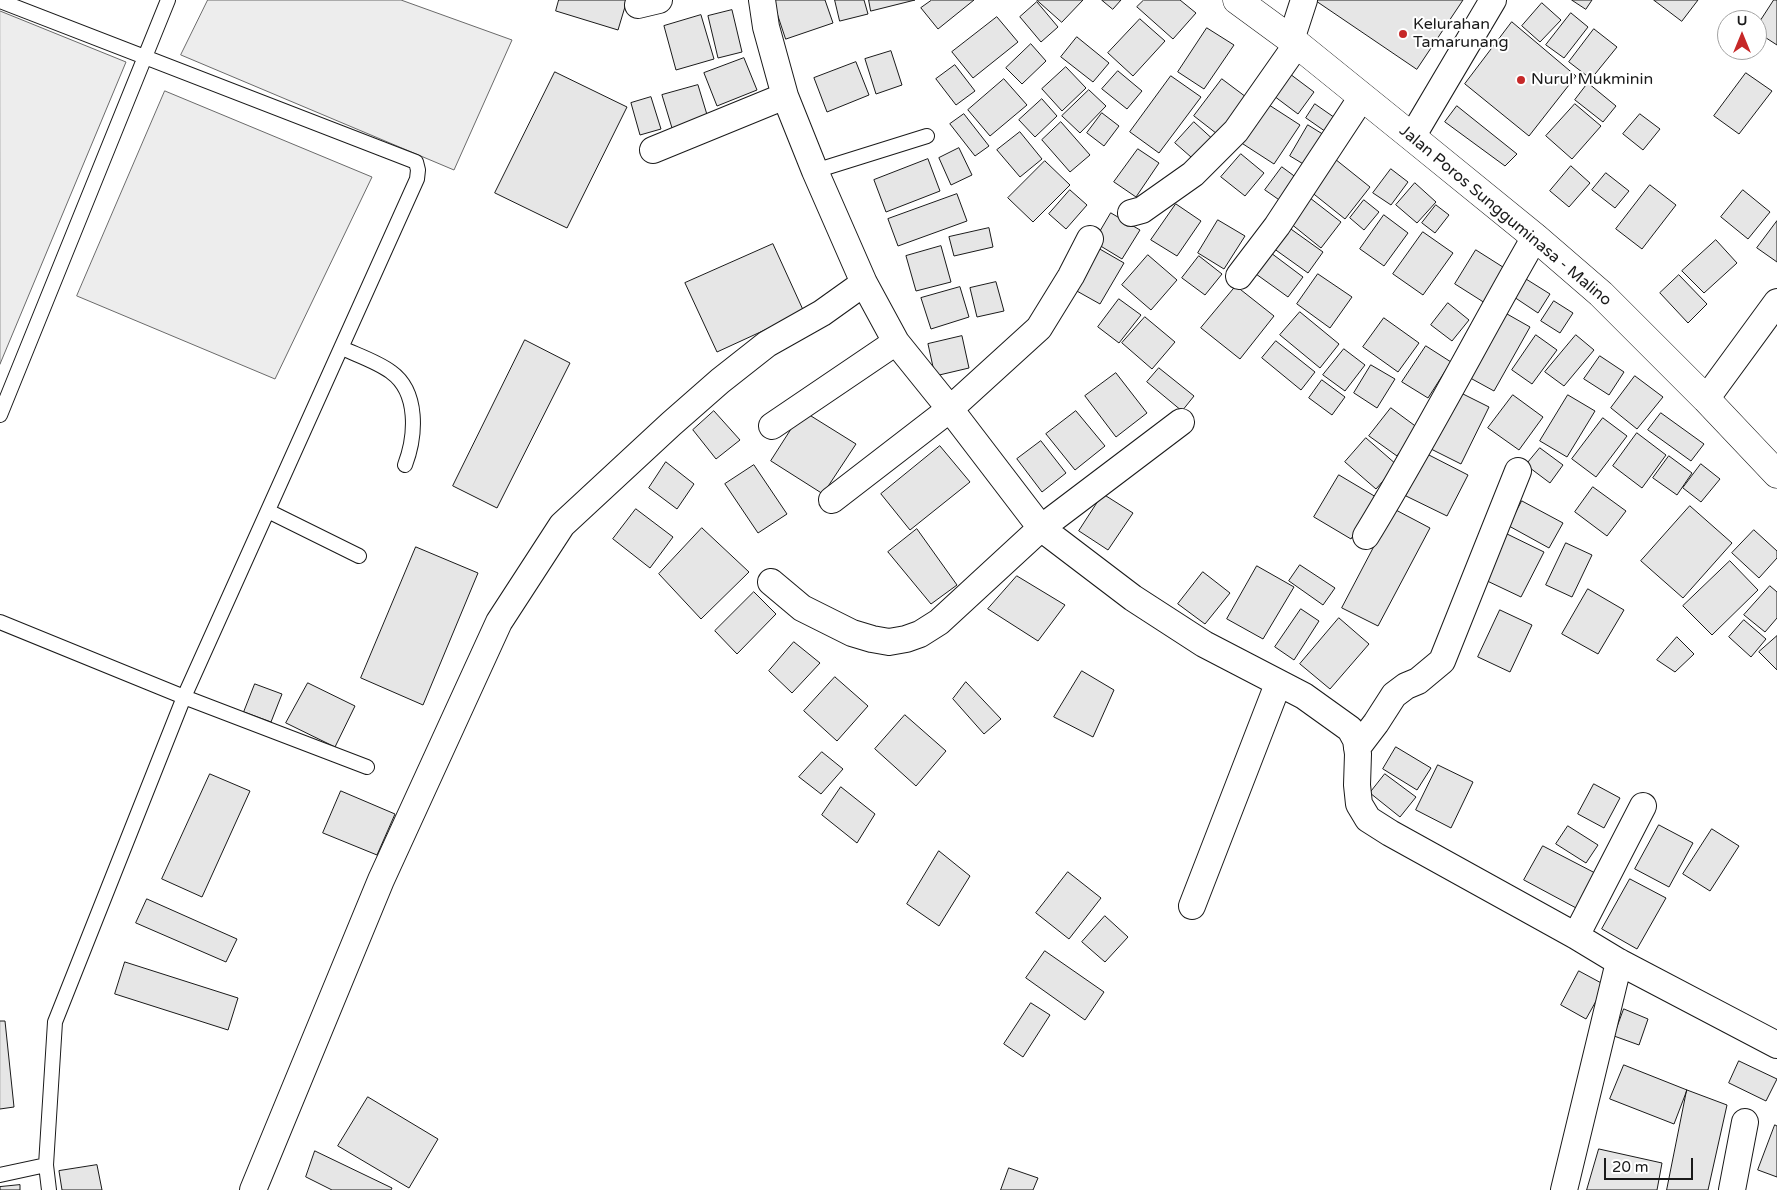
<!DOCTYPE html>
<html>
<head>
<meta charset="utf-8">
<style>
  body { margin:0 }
  #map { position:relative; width:1777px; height:1190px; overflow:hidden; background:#fff; font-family:"Varela Round",sans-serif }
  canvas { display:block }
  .north { position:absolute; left:1717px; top:10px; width:50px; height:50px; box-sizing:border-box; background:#fff; border:1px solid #a3a3a3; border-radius:50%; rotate:0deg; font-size:14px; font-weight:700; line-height:20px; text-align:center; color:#1a1a1a }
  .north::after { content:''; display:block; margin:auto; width:18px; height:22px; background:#c62828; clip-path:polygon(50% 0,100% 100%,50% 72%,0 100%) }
  .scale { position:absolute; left:1604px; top:1158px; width:89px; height:22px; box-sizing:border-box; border:2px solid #1a1a1a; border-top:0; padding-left:6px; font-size:15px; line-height:18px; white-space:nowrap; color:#1a1a1a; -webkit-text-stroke:4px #fff; paint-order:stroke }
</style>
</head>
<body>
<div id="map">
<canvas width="1777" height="1190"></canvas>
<div class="north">U</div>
<div class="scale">20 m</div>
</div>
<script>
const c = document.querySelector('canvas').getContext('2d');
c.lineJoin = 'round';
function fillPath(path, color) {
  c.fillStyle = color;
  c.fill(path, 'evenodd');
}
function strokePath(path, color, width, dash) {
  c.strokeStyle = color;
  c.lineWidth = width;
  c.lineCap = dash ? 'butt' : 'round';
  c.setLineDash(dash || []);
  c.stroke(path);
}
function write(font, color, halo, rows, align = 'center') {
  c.font = font + ' "Varela Round",sans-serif';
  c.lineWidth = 4;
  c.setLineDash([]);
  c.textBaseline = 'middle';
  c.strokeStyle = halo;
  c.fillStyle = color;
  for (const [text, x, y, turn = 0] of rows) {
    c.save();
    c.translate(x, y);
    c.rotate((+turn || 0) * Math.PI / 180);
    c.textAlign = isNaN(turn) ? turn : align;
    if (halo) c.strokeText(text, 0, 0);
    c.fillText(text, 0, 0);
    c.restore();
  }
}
const built = new Path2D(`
  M208,0H401L512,40L454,170L181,55Z
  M0,11L126,62L0,364Z
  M165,91L372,177L275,379L77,296Z`);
fillPath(built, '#ededed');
strokePath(built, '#6a6a6a', 1);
const building = new Path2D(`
  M559,0H627L618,30L556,11Z
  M773,0H825L833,23L786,39Z
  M835,0H864L868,14L840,21Z
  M869,0H915L871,11Z
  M932,0H974L938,29L921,8Z
  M1037,0H1083L1062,22Z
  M1102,0H1121L1113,9Z
  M1144,0H1180L1196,13L1173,39L1137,7Z
  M1315,0H1463L1417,69Z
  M1572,0H1592L1586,9Z
  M1654,0H1698L1682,21Z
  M1774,0H1777V45L1757,32V26Z
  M1037,2L1058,27L1041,42L1020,17Z
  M1542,3L1561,20L1540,42L1522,26Z
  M732,10L742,52L718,58L708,16Z
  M1571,13L1588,27L1564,58L1546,45Z
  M701,15L714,59L676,70L664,26Z
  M997,17L1018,42L973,78L952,52Z
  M1140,19L1165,41L1133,76L1108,53Z
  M1512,22L1576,76L1529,136L1465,84Z
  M1207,28L1234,45L1204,89L1178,72Z
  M1594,29L1617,47L1591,79L1569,62Z
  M1077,37L1109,63L1093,82L1061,57Z
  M1031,44L1046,61L1022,84L1006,68Z
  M891,51L902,85L876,94L865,59Z
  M744,58L757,90L717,106L704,73Z
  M856,62L869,95L827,112L814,78Z
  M955,65L975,91L956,105L936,79Z
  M1066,67L1086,88L1062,111L1042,89Z
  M1118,71L1142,91L1127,109L1102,89Z
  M555,72L627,107L567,228L495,193Z
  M1746,73L1772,91L1739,134L1714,116Z
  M1290,74L1314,92L1298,114L1274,96Z
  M1171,76L1201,97L1159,153L1130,132Z
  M1004,79L1027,105L990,136L968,110Z
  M1222,79L1250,100L1221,137L1194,116Z
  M1588,83L1616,106L1603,122L1575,100Z
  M698,85L708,118L672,128L662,95Z
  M1089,90L1106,106L1080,133L1062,116Z
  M651,97L661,129L640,135L631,103Z
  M1042,99L1057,116L1035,137L1019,120Z
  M1266,103L1300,125L1274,164L1240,142Z
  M1315,104L1338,120L1329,134L1306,118Z
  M1575,104L1601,126L1572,159L1546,136Z
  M1457,106L1517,154L1505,166L1445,122Z
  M1102,113L1119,126L1104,146L1087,133Z
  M964,114L989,146L975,156L950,124Z
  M1640,114L1660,129L1643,150L1623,134Z
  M1061,122L1090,155L1070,172L1042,140Z
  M1194,122L1217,143L1199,164L1175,143Z
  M1308,125L1329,138L1310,168L1290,156Z
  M1020,132L1042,159L1020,177L997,150Z
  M959,148L972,175L951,185L939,158Z
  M1138,149L1159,163L1136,197L1114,182Z
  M1241,154L1264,173L1245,196L1221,177Z
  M928,159L940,191L886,212L874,180Z
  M1335,159L1370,187L1345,219L1310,191Z
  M1045,161L1070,185L1033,222L1008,198Z
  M1571,166L1590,183L1569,207L1550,191Z
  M1282,167L1301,181L1285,204L1265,190Z
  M1391,169L1408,182L1391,205L1373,193Z
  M1606,173L1629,191L1615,208L1592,190Z
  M1415,183L1436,202L1417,223L1396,205Z
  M1650,185L1676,205L1642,249L1616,229Z
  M1070,190L1087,205L1066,229L1049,214Z
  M1743,190L1770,212L1748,239L1721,217Z
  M957,194L967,221L898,246L888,219Z
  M1310,198L1341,222L1321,248L1290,223Z
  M1364,200L1379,212L1364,230L1350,218Z
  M1176,204L1201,221L1177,256L1151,240Z
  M1436,205L1449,215L1435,233L1422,223Z
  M1111,213L1140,230L1122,259L1094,242Z
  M1384,215L1408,233L1384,266L1360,249Z
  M1218,220L1245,236L1224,269L1198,253Z
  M1777,221V262L1757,248Z
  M1288,227L1323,252L1308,273L1273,248Z
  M989,228L993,247L954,256L949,237Z
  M1423,232L1453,253L1423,295L1393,274Z
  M1716,240L1737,263L1704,293L1682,271Z
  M773,244L804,312L717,352L685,283Z
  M941,246L951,282L916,291L906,256Z
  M1098,248L1124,263L1100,304L1075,290Z
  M1476,250L1506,269L1485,303L1455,284Z
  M1271,253L1303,277L1288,297L1256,274Z
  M1148,255L1177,280L1151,310L1122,285Z
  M1199,256L1222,274L1205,295L1182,278Z
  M1318,274L1352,297L1330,328L1297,304Z
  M1679,275L1707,304L1688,323L1660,293Z
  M1526,279L1550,294L1538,313L1514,297Z
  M996,282L1004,311L977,317L970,288Z
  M1236,286L1274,316L1240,359L1201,328Z
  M960,287L969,317L931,329L921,298Z
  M1119,299L1141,315L1119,343L1098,327Z
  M1554,301L1573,313L1560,333L1541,321Z
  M1448,303L1469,320L1452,341L1431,325Z
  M1500,310L1530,327L1494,391L1463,374Z
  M1300,312L1339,344L1320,368L1280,335Z
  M1145,317L1175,342L1152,369L1122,343Z
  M1384,318L1419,343L1398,372L1363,347Z
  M1536,335L1557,350L1532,384L1512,370Z
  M1576,335L1594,350L1564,386L1545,372Z
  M962,336L969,368L935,376L928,344Z
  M525,340L570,363L497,508L453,486Z
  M1276,341L1315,372L1301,390L1262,358Z
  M1426,346L1451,362L1428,398L1402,382Z
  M1344,349L1365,365L1345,391L1323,375Z
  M1600,356L1624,372L1609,395L1584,379Z
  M1371,365L1395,379L1377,408L1354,393Z
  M1159,368L1194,396L1182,411L1147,382Z
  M1116,373L1147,413L1116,437L1085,396Z
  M1635,376L1663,397L1637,429L1611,408Z
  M1322,380L1345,397L1332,415L1309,398Z
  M1459,392L1489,407L1461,464L1431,449Z
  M1513,395L1543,417L1519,450L1488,428Z
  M1568,395L1595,411L1567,457L1540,441Z
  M1391,408L1418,428L1397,456L1369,436Z
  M714,411L740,440L716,459L693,430Z
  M803,411L856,444L823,494L771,461Z
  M1076,411L1105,446L1075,470L1046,434Z
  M1661,413L1704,444L1691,461L1648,430Z
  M1603,418L1627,436L1596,477L1572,459Z
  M1637,433L1666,455L1642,488L1613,466Z
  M1366,438L1397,465L1376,489L1345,462Z
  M1041,441L1066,473L1042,492L1017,459Z
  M940,446L970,482L910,530L881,494Z
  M1540,448L1563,465L1550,483L1526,465Z
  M1427,454L1468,475L1447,516L1406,496Z
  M1669,456L1692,473L1677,495L1653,478Z
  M666,462L694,484L677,509L649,488Z
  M1701,464L1720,479L1701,502L1683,488Z
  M754,465L787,514L758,533L725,484Z
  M1339,475L1376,497L1351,539L1314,517Z
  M1593,487L1626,511L1607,536L1575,512Z
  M1103,494L1133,513L1108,550L1079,531Z
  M1522,501L1563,523L1549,548L1509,526Z
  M1690,506L1732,543L1683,598L1641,561Z
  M636,509L673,537L650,568L613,539Z
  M1394,509L1430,528L1378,626L1342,608Z
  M702,528L749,572L701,619L659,574Z
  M917,529L957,585L931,604L888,552Z
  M1754,530L1777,551V558L1759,578L1732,553Z
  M1505,533L1544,552L1521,597L1483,579Z
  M1566,543L1592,555L1572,597L1546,585Z
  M416,547L478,573L423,705L361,678Z
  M1730,561L1758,590L1712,635L1683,606Z
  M1300,565L1335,588L1323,605L1289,581Z
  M1257,566L1294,587L1263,639L1227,619Z
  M1203,572L1230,593L1205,624L1178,604Z
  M1017,576L1065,605L1038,641L988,609Z
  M1770,586L1777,592V618L1765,632L1744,615Z
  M1588,589L1624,610L1598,654L1562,634Z
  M754,592L776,614L737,654L715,631Z
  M1301,609L1319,621L1294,660L1275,647Z
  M1500,610L1532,625L1510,672L1478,657Z
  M1339,618L1369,644L1330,689L1300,664Z
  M1744,620L1766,639L1751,657L1729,637Z
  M1777,636V670L1759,652Z
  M1677,637L1694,654L1675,672L1657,660Z
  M794,642L820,663L792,693L769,671Z
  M1082,671L1114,690L1093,737L1054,717Z
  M835,677L868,706L837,741L804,711Z
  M966,682L1001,719L984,734L953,699Z
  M308,683L355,706L335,747L286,723Z
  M255,684L282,694L271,722L244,712Z
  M905,715L946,751L916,786L875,749Z
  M1396,747L1431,768L1417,790L1383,769Z
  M822,752L843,769L821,794L799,777Z
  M1438,765L1473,782L1451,828L1416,810Z
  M210,774L250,791L202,897L162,879Z
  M1385,774L1416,797L1400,817L1370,793Z
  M1594,784L1620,798L1604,828L1578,814Z
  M841,787L875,814L857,843L822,815Z
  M341,791L395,814L377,855L323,833Z
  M1659,825L1693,843L1669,887L1635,869Z
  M1568,826L1598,845L1586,863L1556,844Z
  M1712,829L1739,846L1710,891L1683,874Z
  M1543,846L1597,874L1578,909L1524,880Z
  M939,851L970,876L939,926L907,904Z
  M1068,872L1101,898L1069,939L1036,913Z
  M1630,879L1666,898L1637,949L1602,929Z
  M147,899L237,939L226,962L136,923Z
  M1105,916L1128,937L1105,962L1082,942Z
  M1045,951L1104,992L1085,1020L1026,978Z
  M125,962L238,998L228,1030L115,994Z
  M1579,971L1605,985L1586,1019L1561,1005Z
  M1031,1003L1050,1015L1023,1057L1004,1044Z
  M1624,1009L1648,1019L1639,1045L1614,1036Z
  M0,1021H5L14,1107L0,1109Z
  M1739,1061L1777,1079L1766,1101L1729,1083Z
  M1624,1065L1687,1090L1674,1124L1610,1099Z
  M1687,1090L1727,1105L1708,1190H1667Z
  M368,1097L438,1139L409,1188L338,1146Z
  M1775,1125L1777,1126V1177L1758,1170Z
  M1599,1149L1662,1163L1657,1190H1587Z
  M315,1151L392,1188L391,1190H332L306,1177Z
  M97,1165L102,1190H62L59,1171Z
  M1009,1168L1038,1178L1033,1190H1001Z
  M20,1185V1190H0V1187Z`);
fillPath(building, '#e6e6e6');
strokePath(building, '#1a1a1a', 1);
const lane = new Path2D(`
  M0,1L416,162L418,170L417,179L184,697L55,1022L46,1165L49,1190
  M815,171L927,136
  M342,348C357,355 378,362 391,372C419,392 416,436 405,465
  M0,415L168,0
  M268,511L359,556
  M0,622L184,697L367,767
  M0,1175L46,1165`);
const street = new Path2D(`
  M762,0L766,27L785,96L815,171L864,283L896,342L950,409L1041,528L1133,598L1204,644L1304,696L1350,729L1356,740L1358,754L1357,785L1359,804L1368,819L1390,833L1576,936L1619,962L1777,1045
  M638,5L659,0
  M1291,40L1304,0
  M1412,137L1493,0
  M653,150L785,96
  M1131,213L1142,210L1193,174L1236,131L1297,44
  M1239,276L1277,226L1362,97
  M1706,399L1777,302
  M772,426L896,342
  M832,500L950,409L1039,328L1071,276L1090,239
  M1366,536C1426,438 1478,336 1535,237
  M771,582L802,608L852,633L872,639L889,642L906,639L920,634L939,622L1041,528L1181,422
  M1357,748L1376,723L1394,695L1406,686L1418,681L1442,661L1518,471
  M1192,906L1278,684
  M1576,936L1643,806
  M253,1190L381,880L499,622L562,525L671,424L720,381L767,344L822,313L864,283
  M1564,1190L1619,962
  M1732,1190L1745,1122`);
const primary = new Path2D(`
  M1237,0L1297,44L1412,137L1535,237L1601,294L1706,399L1777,474`);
strokePath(lane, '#1a1a1a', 16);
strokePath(street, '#1a1a1a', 28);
strokePath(primary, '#1a1a1a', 29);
strokePath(lane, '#fff', 14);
strokePath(street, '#fff', 26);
strokePath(primary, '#fff', 28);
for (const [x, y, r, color] of [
  [1403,34,5,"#c62828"],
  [1521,80,5,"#c62828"]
]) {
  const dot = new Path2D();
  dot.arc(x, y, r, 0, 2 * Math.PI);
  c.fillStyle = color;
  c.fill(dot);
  strokePath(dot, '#fff', 2);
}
write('16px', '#1a1a1a', '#fff', [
  ["Kelurahan",1413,25],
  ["Tamarunang",1413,43],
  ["Nurul Mukminin",1531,80]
], 'left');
write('16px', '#1a1a1a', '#fff', [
  ["Jalan Poros Sungguminasa - Malino",1505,216,40]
]);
</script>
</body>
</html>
